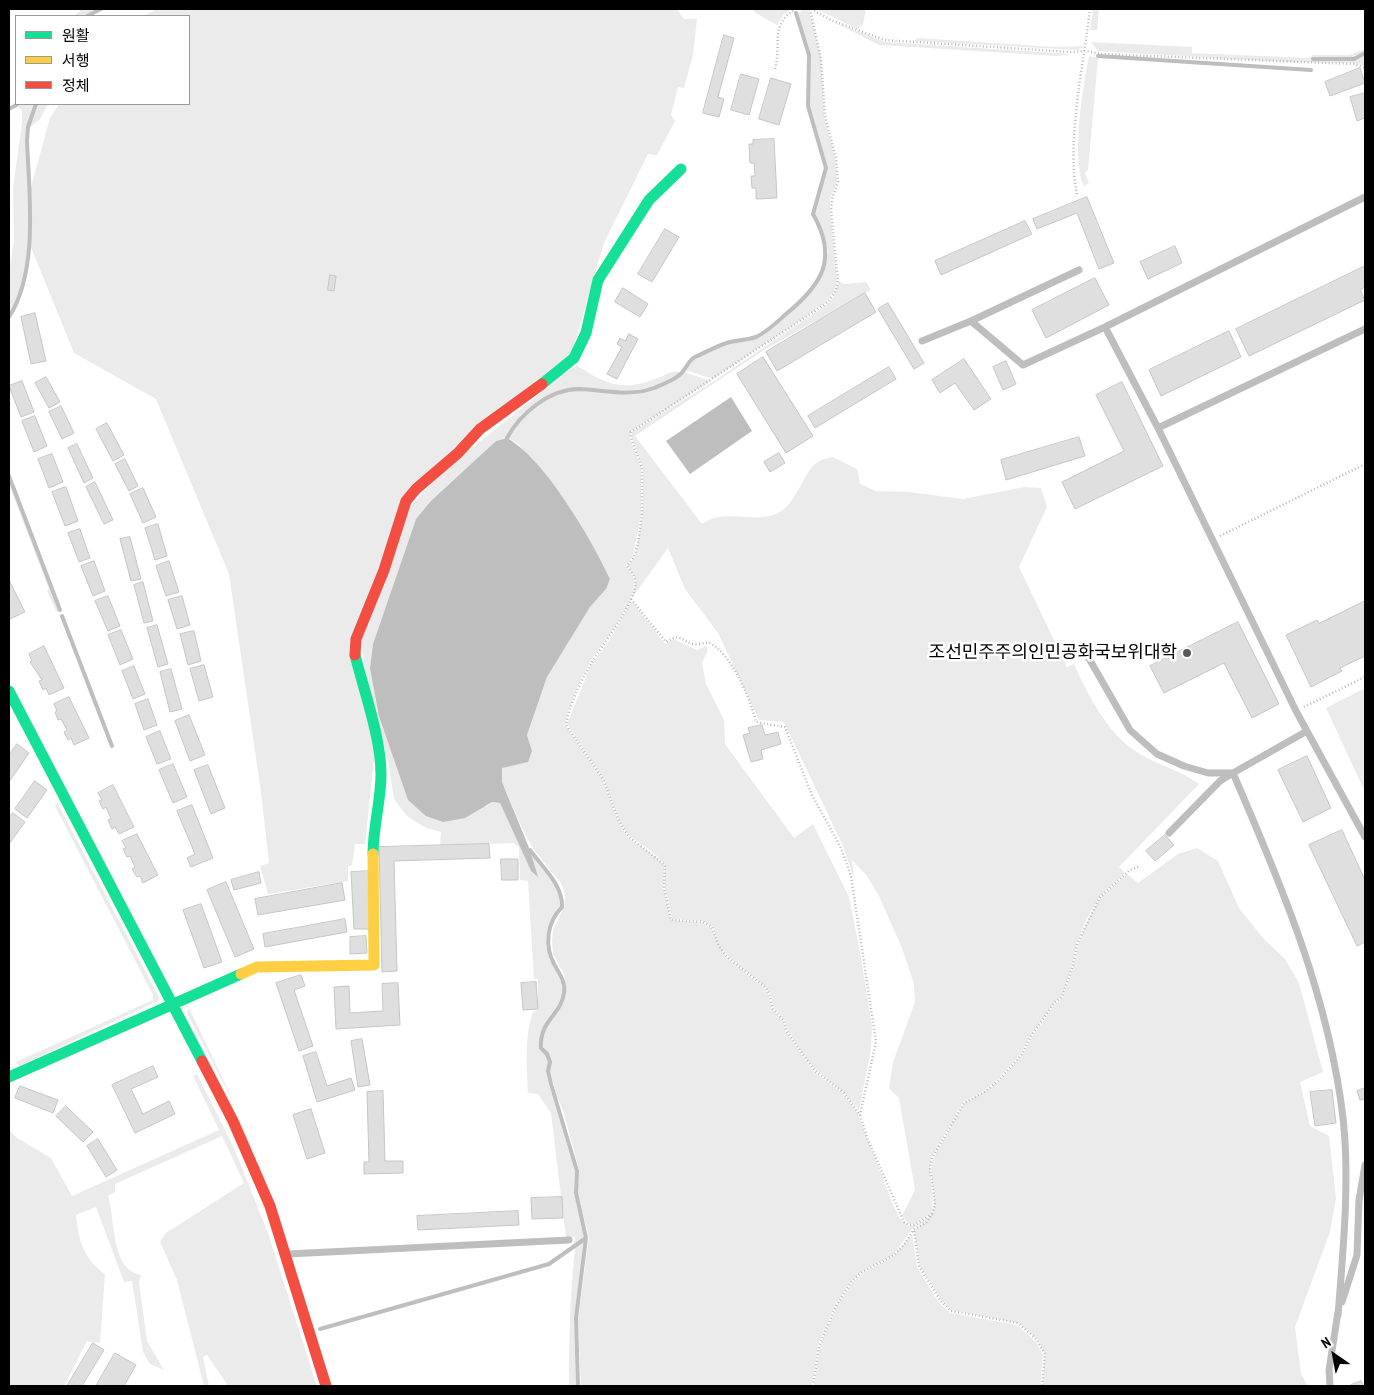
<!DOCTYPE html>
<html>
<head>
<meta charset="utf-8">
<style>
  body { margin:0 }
  #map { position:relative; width:1374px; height:1395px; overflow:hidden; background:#fff; font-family:"PT Sans Narrow","Noto Sans KR",sans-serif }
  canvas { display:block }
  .frame { position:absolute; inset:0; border:10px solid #000; pointer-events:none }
  .legend { position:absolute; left:15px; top:15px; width:175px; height:90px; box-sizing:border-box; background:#fff; border:1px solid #999; margin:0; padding:6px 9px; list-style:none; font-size:15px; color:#000 }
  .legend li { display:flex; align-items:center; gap:10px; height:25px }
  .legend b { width:25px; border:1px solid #999 }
  .north { position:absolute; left:1309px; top:1330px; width:50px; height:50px; -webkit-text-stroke:4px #fff; paint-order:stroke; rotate:327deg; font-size:14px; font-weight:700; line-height:20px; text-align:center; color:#000 }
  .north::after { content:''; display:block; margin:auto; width:18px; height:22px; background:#000; clip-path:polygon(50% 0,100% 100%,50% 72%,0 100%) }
</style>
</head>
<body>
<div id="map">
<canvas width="1374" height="1395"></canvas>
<div class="frame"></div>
<ul class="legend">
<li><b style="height:6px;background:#16e098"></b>원활</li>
<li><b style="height:6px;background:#ffcf43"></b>서행</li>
<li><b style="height:6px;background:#f24e42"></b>정체</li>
</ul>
<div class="north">N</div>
</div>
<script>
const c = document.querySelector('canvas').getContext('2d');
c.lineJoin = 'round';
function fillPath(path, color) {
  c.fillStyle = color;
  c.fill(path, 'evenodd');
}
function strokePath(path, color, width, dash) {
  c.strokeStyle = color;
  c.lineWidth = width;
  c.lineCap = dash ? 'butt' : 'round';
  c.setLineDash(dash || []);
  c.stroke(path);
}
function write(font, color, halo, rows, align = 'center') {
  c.font = font + ' "PT Sans Narrow","Noto Sans KR",sans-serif';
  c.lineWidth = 5;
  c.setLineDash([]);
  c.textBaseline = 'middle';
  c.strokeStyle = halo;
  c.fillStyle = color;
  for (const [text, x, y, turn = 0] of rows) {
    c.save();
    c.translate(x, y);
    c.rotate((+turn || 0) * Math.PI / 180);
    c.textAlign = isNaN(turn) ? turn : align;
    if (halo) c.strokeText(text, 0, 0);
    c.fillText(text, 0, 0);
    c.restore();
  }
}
fillPath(new Path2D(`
  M82,9H99L86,16H74Z
  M157,9H677L684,19H697L693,55L684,88L678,87L671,115L675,121L657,155L648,154L604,243L572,352L416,486L352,640L375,750L365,844H355L352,865L348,866V881L268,894L260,866L269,863L261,792L229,574L156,399L74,353L30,245L31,187L50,118L59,104H189V16H143Z
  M755,9H791L784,14L777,25L754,12Z
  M804,9H809L821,59L824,116L835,158L837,182L830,199V210L837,281C835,291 831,297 824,304L713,379L685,370L691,360L716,348L764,334L800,302L823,273L828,251L821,227L814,214L826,167L809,106L810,55L798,13Z
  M816,9H866L863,24L858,29Z
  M1093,9H1099L1097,30H1090Z
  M834,22L886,42L1071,54L1058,56L879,45Z
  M917,38L1055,47L1084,46L1079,50L915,41Z
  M1091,42L1192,47V53L1309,58L1313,55H1349L1365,49V51L1354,57L1314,58L1313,60L1355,59L1365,54V66L1353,63L1287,62L1098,51Z
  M1089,56L1098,58L1088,170L1085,173L1089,183L1084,186C1071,160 1083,85 1089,56Z
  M22,104H35L28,127L27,140C27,191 38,270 9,315V272L14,241L13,188L22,123V110L18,107Z
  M37,104H48L40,119L29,128Z
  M839,281L844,284L866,282L871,290L767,348L635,436L702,524C727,506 761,528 784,509C796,500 808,466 818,462C822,459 828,458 833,457L857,469L860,484L876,491L908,492L963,499L1024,487L1041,488L1047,507L1019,567L1067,667L1074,664C1088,695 1106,731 1135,751C1155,764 1180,770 1199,784L1119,867L1125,873L1100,896L1087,918L1076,944L1072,965L1062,996L1055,1002L1030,1036L1021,1053L998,1079L985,1090L963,1102L931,1158C927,1177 936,1195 931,1214L915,1224H909L902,1216L915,1190L899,1098L889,1088L893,1062L915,1002L914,984L902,948L879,896L867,876L852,860L854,878L843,846L784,722L759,720L718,633L685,589L668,548L632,598L636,580L628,566L635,557L643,514V468L632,438V432L714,381L825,306L833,298Z
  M576,365C607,385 622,392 658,378C666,375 672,370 680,372C676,376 670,379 664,382C636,396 608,388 578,388C547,388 519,413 505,438L496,441L416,519L373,644L370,668L486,807L492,802L500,803L531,871L537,876L532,856C543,871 561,887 560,906C545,922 542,945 552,964C556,973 562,979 562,989C563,1010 537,1019 540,1049L546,1055L548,1063L546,1071L549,1085L575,1171L574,1193L584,1238L574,1246L575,1237H566L551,1113L538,1094L528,1093C527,1067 524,1037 533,1012L538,1010V979H534L528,881L520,880L519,847L513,843L440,846L441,832L426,828L407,816L394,799L388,761L366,680L361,635L410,507L445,469Z
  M684,372L711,381L630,432V439L641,468V514L633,556L626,566C630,572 634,577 634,583C632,611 603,641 589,664C579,682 569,704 565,725L602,779L617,819L628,838L652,854L664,865L663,888L671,920L703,923L711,928L726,957L764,988L768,994L772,1009L783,1021L785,1030L803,1057L814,1072L842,1093L857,1112L894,1207L900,1219L909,1226L916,1225L929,1217L925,1222L913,1228L893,1255L862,1271L851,1281L835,1305L818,1345L812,1386H581L578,1319L589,1238L577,1191L579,1170L564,1113L556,1094L550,1070L551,1062L543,1045L542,1036L564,1001L566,988L564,974L553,954L552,941L553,930L564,907L565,894L561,883L534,850L522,828L502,782L501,768L518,763L532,751L527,735L547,677L590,607L606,589L519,444L508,438C521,414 548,391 578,390C614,389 655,402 684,372Z
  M9,478L59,611H56L47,591L49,589L9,485Z
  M632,601L665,644L673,639L697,650L706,646L708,650L702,663L706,684L724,720L725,744L794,838L813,824L849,897L859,946L872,1026L871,1050L859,1110L843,1092L816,1070L804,1056L787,1029L785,1021L774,1008L770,993L765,987L728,956L720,946L713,927L703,921L672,919L665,888V864L653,852L629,836L619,819L603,778L567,724L590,667L612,636Z
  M1365,688V792L1326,708Z
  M57,802L159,997L158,1001L19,1066L16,1062L153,1000V995L55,806Z
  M1197,848L1218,861L1239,908L1263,938L1285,959L1299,983L1323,1072L1300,1082L1310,1126L1329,1136L1336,1198L1330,1232L1295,1327L1301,1374L1308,1386H1043L1045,1354L1037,1339L1018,1323L951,1310L941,1300L920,1266L914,1230C950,1210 926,1189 933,1159L964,1103L986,1091L1000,1080L1023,1054L1032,1037L1056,1003L1063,997L1074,965L1078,945L1089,918L1101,897L1127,874L1138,883L1178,854Z
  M189,1008L239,1113L187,1013Z
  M197,1074L234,1148L268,1233L317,1386H225L227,1384L207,1355L203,1357L209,1386H204L177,1280L160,1242L166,1233L244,1183L222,1136L115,1184V1192L108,1196C116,1221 110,1269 141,1275L139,1282L147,1341L164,1370L150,1364L143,1352L132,1281L124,1282L96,1207L76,1215C78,1240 84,1259 105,1274L100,1343L87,1341L64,1386H9V1130L17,1138L51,1158L72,1196L219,1130L193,1076Z
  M912,1234L917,1267L938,1301L950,1313L1017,1325L1035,1341L1043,1355L1040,1386H814L820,1346L837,1306L853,1282L863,1273L894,1256Z
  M584,1240L574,1318L576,1386H569C569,1340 570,1294 575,1248Z`), '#ebebeb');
fillPath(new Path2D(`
  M731,397L752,431L690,474L666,441Z
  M507,438C544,458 592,540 610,579L606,589L590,607L547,677L527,735L532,751L528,762L502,768V782L530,850L538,877L531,871L500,803L492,802L465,818L443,822L426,816L408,800L379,716L370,668L373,644L416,519L431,501L496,441Z`), '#bebebe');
strokePath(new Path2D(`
  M87,16L101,9
  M1098,56L1311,70
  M1313,59H1354L1365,53
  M9,109L18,104
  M9,317C39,271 29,193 27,140L28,127L36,104
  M507,438C520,414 549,389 579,389C604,390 630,397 654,388C661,385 672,381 678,376C686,371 687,361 695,357C707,352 718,345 730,342C739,340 747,340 756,337C767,332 777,322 786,314C823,284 838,258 813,214L826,168L808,106L809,55L796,13
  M9,476L60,610
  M62,616L112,746
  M530,850C543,868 563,885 562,907C547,922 544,945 554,964C559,973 566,982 564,993C561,1015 539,1021 541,1048L547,1054L550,1062L548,1071L551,1084L577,1171L576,1193L586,1238L576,1318L578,1386
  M320,1329L549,1264L586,1238`), '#bebebe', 4);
const building = new Path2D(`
  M724,35L734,38L718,97L724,99L719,117L703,113Z
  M1360,68L1365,83L1330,96L1325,82Z
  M741,74L759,79L749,115L731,110Z
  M771,78L791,84L779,125L759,119Z
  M1365,93V118L1357,121L1350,97Z
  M774,139L777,198L756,199V188H752L751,176H755L754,163H750L749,144H753V140Z
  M1087,197L1114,263L1099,269L1077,213L1037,229L1033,219Z
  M1025,221L1032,234L941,275L935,261Z
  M665,229L679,237L652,282L638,274Z
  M1175,246L1182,263L1148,279L1140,262Z
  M1365,266V287L1360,290L1365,300L1249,356L1236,329Z
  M330,275L336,276L334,291L328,290Z
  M1095,278L1109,305L1046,338L1032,310Z
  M623,288L648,304L640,317L615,302Z
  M865,293L876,312L777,371L766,352Z
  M888,303L924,363L914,369L878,309Z
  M35,313L46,361L31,364L21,317Z
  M1229,331L1241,357L1161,396L1149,370Z
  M629,334L638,339L617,379L607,374L622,347L617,344L620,338L625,341Z
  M763,357L813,436L786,453L737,374Z
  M964,359L991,399L974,410L955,383L940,393L932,380Z
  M1006,361L1016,384L1003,390L993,367Z
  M889,367L896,379L815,428L808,416Z
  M46,377L60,402L49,408L35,383Z
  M22,381L34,412L21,417L9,386Z
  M1122,382L1163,466L1075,509L1062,482L1124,451L1096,395Z
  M61,406L74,433L62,439L49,412Z
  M35,416L47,446L34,452L22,421Z
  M107,423L124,455L113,461L96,429Z
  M1079,437L1085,456L1006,480L1001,460Z
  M77,444L93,478L84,483L68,448Z
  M779,453L785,463L770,472L764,462Z
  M52,454L63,482L49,488L38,459Z
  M125,459L138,486L129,491L115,464Z
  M95,482L113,520L104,524L86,487Z
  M66,487L78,521L65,526L52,492Z
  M143,488L156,517L143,523L130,494Z
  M158,524L167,556L155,560L145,528Z
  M80,529L90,558L79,562L68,533Z
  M130,537L141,579L131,581L120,539Z
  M94,561L105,591L93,596L81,566Z
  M169,561L179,592L166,596L156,566Z
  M9,580L25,612L10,619L9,617Z
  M143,582L153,621L144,623L134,585Z
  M108,596L120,626L108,631L95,601Z
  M182,596L190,625L177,629L168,600Z
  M1365,601V656L1340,668L1342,671L1311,687L1286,635L1317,620L1319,623Z
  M1238,622L1279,704L1252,718L1224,663L1164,693L1150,666Z
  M157,625L168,664L158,667L147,628Z
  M121,630L133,659L120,665L108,635Z
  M194,631L201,661L188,665L180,634Z
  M44,646L64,688L49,695L46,688L43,690L39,681L42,680L30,662L32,661L29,654Z
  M204,665L213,697L199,701L190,669Z
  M134,666L145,694L133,699L122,671Z
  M171,669L182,709L170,712L160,672Z
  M69,697L89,738L74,745L71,738L68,740L64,732L67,730L61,719L58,720L55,712L57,711L54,704Z
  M148,699L157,725L144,730L135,704Z
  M189,715L205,755L190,761L175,721Z
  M762,725L765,735L778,732L781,744L761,750L763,759L751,762L743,735L750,733L748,728Z
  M160,731L171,759L157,764L146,737Z
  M17,744L29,753L9,782V755Z
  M1307,756L1331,808L1303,822L1278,770Z
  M173,764L187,797L173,803L159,770Z
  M208,765L225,808L211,814L194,770Z
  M35,781L47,790L27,818L15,809Z
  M113,785L134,827L119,834L115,827L112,829L108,820L111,819L106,807L103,809L99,801L102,800L98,793Z
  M192,805L213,858L191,867L187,858L195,854L177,811Z
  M13,813L25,822L9,844V818Z
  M1342,830L1365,880V942L1357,946L1309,845Z
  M137,834L158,875L143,883L140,876L137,877L132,869L135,867L130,856L127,857L123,849L126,848L122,841Z
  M1165,835L1174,845L1155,861L1146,851Z
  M489,844L490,858L394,861L397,971L382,972L379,847Z
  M501,859H518V880H502Z
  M372,871L375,929H354L351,872Z
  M259,872L261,883L234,890L231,880Z
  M226,882L254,949L235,957L207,890Z
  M342,883L345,900L258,915L255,899Z
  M201,904L222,962L204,968L183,910Z
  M345,919L347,932L265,947L263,934Z
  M366,936L367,953L350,954V937Z
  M301,975L305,986L294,990L313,1046L299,1051L276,983Z
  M536,982L538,1009L523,1010L521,983Z
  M398,983L400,1025L336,1029L334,987L349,986L350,1013L383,1011L382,984Z
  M362,1039L370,1085L358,1087L351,1041Z
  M316,1052L327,1086L351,1078L355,1090L317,1102L303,1056Z
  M153,1066L158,1077L131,1089L143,1114L169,1101L175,1114L135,1133L112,1085Z
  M20,1086L58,1100L53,1113L15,1098Z
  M1365,1088V1099L1360,1100L1357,1091Z
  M1332,1090L1336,1123L1315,1126L1310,1092Z
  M383,1091L385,1161H403V1173L364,1174V1162H369L367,1092Z
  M66,1106L93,1132L83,1142L56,1116Z
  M311,1109L325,1153L307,1159L293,1115Z
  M98,1139L117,1170L106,1177L87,1146Z
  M562,1197L563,1218L532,1219L531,1198Z
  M518,1211L519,1225L418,1230L417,1216Z
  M93,1343L104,1350L82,1386H67Z
  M115,1353L136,1365L124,1386H96Z
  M1361,1381L1364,1386H1352L1351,1385Z`);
fillPath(building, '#dfdfdf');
strokePath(building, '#c6c6c6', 1);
strokePath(new Path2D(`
  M810,9L821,59L825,116L836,158L838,182L832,199L831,210L838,281C836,292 832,298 824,305L631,432V438L642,468V514L638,543L634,557L627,566C630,570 634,575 635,580C639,600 601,646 591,664C580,682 570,704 566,725L603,779L618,819L629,837L665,865L664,888L671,920L703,922L712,927L719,946L727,957L765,987L769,993L773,1009L784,1021L786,1030L804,1056L815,1071L843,1092L860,1115L868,1140L904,1222L909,1225H915L932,1214
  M811,9L833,21L885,40L1070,52L1086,51L1100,54L1354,64L1365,68
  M775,69C782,44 769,24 796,9
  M1077,194C1066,143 1084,62 1090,9
  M1220,536L1365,464
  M631,599L666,642C681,632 681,641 693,644C698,645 705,642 710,643C732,655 750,698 756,722L785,727L812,795L841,848L851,876L876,1042L860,1115
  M1304,707L1365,677
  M914,1231L919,1266L940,1300L951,1311L1018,1323L1036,1339L1045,1354L1042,1386
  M813,1386L819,1346L836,1306L852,1281L862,1272L894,1255L904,1245L914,1229L926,1223L932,1214L935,1204L930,1168L932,1158L964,1103L986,1091L999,1080L1022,1054L1031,1036L1055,1002L1062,997L1073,965L1077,944L1100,897L1130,870L1140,866`), '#b9b9b9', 2.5, [1, 2.5]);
strokePath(new Path2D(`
  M971,321L1023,365L1105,327L1365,197
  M1105,327L1158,428
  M1365,329L1158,428L1296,711L1365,837
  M922,341L971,321L1079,270
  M1087,655L1130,730L1157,754L1184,766L1208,773H1233L1307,731
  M1169,833L1220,781L1233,773C1281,884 1329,997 1343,1118C1350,1180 1343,1252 1338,1315
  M288,1254L569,1240
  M1342,1302L1357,1255L1359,1200L1365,1165
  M1330,1386L1329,1370L1338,1312`), '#bebebe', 7);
strokePath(new Path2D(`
  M542,384L574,358L586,333L598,280L649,200L681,169
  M355,655C364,691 381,738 381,774C381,801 373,827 373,854
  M9,691L202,1061
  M9,1077L241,974`), '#16e098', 11);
strokePath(new Path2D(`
  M241,974L257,967L374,965L373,854`), '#ffcf43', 11);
strokePath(new Path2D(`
  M355,655L356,639L384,570L406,501L416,489L458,453L480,429L542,384
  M202,1061L233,1121L270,1206L326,1386`), '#f24e42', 11);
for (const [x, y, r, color] of [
  [1187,653,5,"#595959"]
]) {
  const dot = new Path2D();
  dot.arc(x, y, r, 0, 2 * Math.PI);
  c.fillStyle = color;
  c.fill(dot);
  strokePath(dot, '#fff', 2);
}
write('18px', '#000', '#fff', [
  ["조선민주주의인민공화국보위대학",1177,653]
], 'right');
</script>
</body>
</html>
